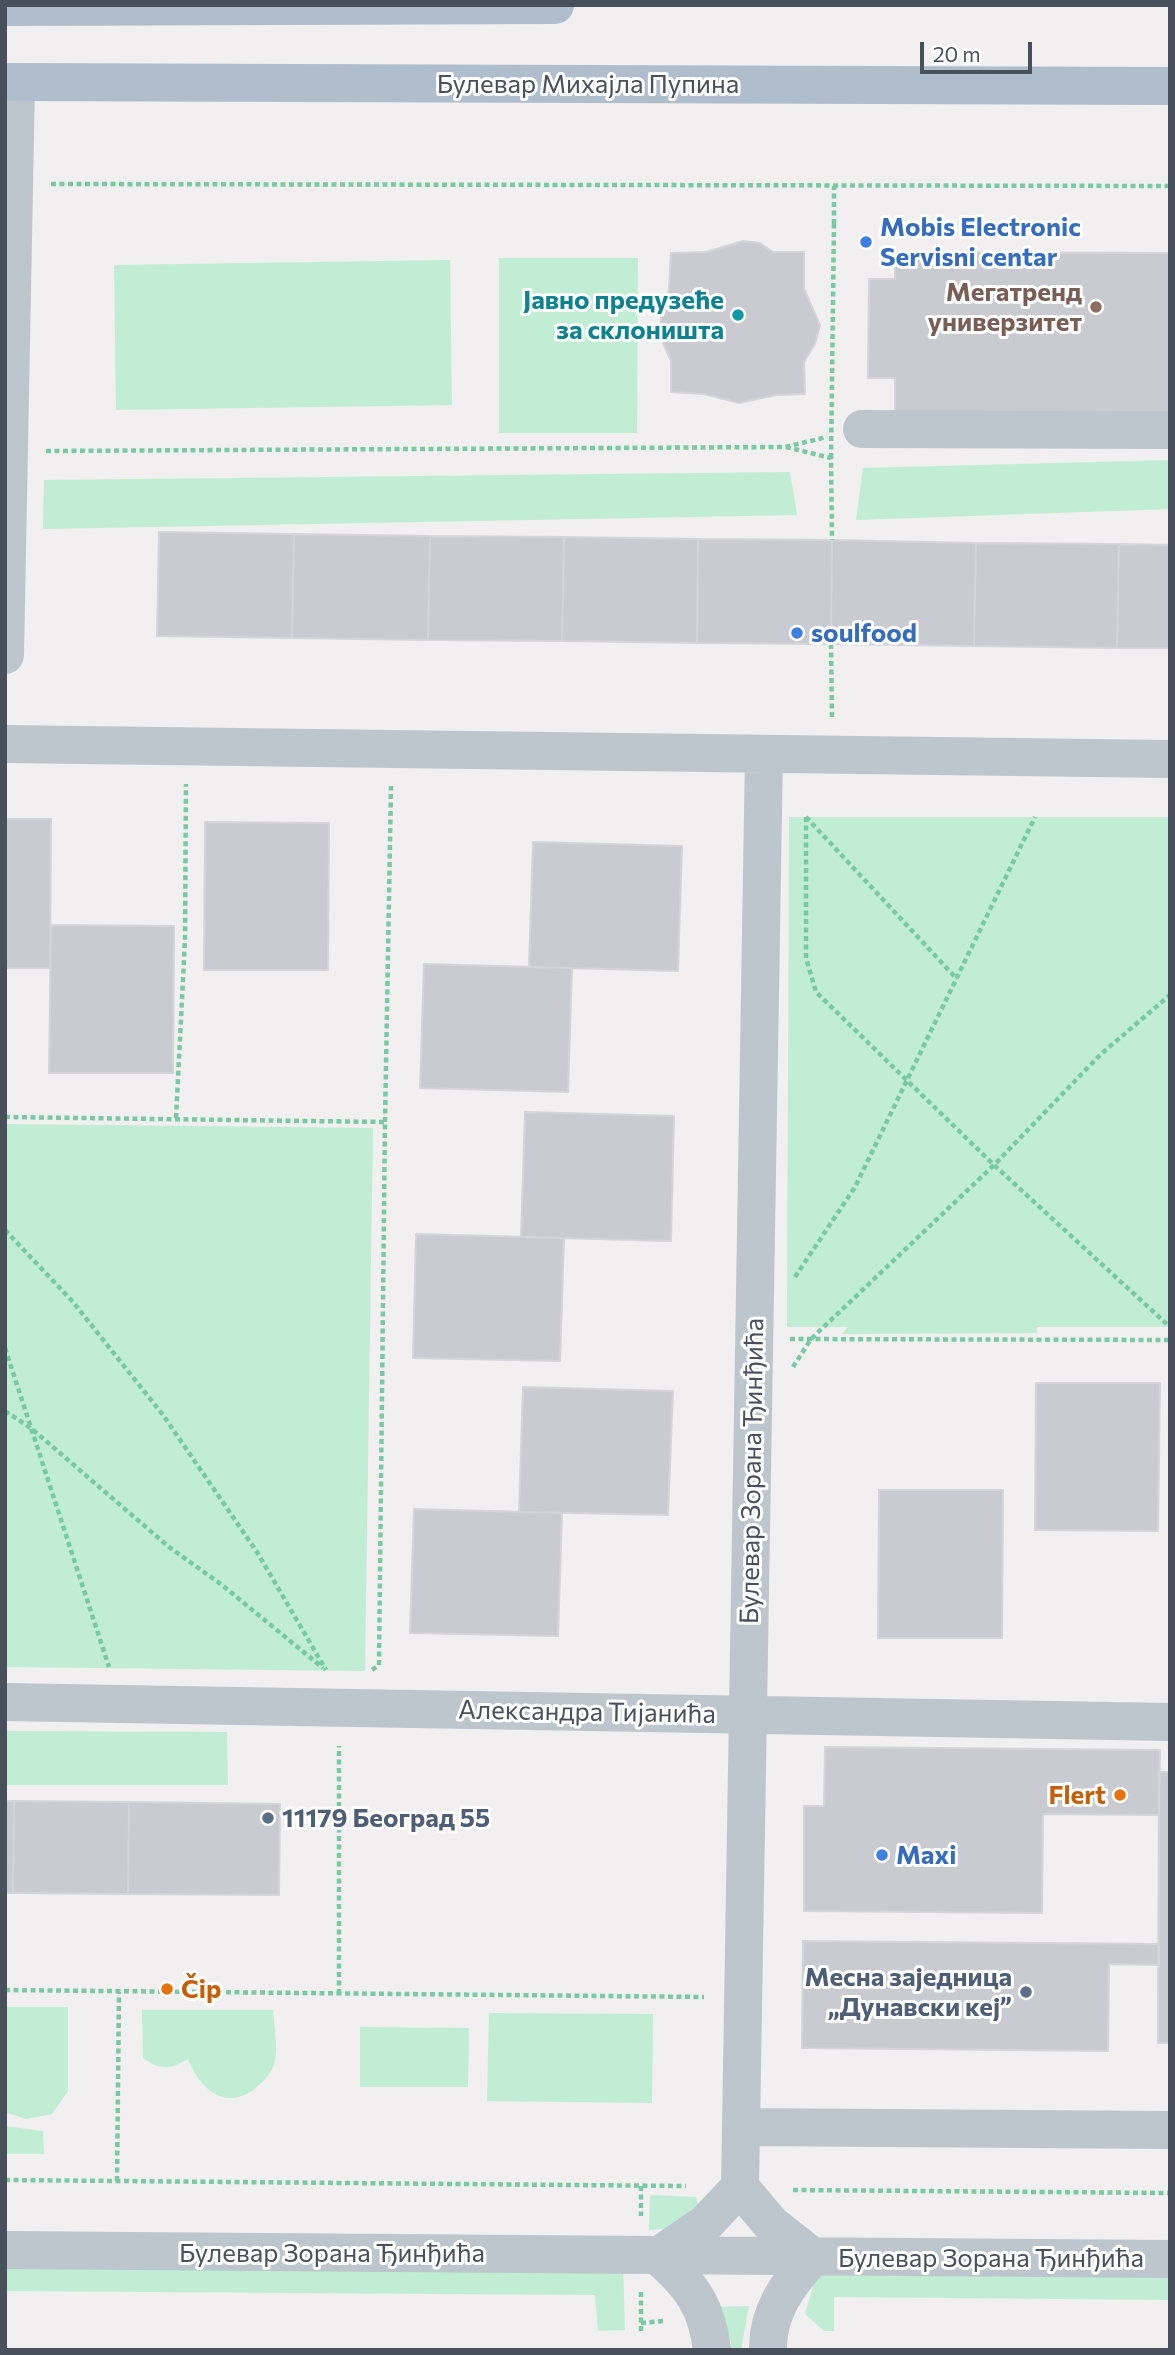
<!DOCTYPE html>
<html>
<head>
<meta charset="utf-8">
<style>
  body { margin:0 }
  #map { position:relative; width:1175px; height:2355px; overflow:hidden; background:#f1efef; font-family:Commissioner,sans-serif }
  canvas { display:block }
  .frame { position:absolute; inset:0; border:7px solid #48515b; pointer-events:none }
  .scale { position:absolute; left:920px; top:42px; width:112px; height:32px; box-sizing:border-box; border:4px solid #48515b; border-top:0; padding-left:9px; font-size:21px; line-height:24px; white-space:nowrap; color:#48515b; -webkit-text-stroke:5px #fff; paint-order:stroke }
</style>
</head>
<body>
<div id="map">
<canvas width="1175" height="2355"></canvas>
<div class="frame"></div>
<div class="scale">20 m</div>
</div>
<script>
const c = document.querySelector('canvas').getContext('2d');
c.lineJoin = 'round';
function fillPath(path, color) {
  c.fillStyle = color;
  c.fill(path, 'evenodd');
}
function strokePath(path, color, width, dash) {
  c.strokeStyle = color;
  c.lineWidth = width;
  c.lineCap = dash ? 'butt' : 'round';
  c.setLineDash(dash || []);
  c.stroke(path);
}
function write(font, color, halo, rows, align = 'center') {
  c.font = font + ' Commissioner,sans-serif';
  c.lineWidth = 6;
  c.setLineDash([]);
  c.textBaseline = 'middle';
  c.strokeStyle = halo;
  c.fillStyle = color;
  for (const [text, x, y, turn = 0] of rows) {
    c.save();
    c.translate(x, y);
    c.rotate((+turn || 0) * Math.PI / 180);
    c.textAlign = isNaN(turn) ? turn : align;
    if (halo) c.strokeText(text, 0, 0);
    c.fillText(text, 0, 0);
    c.restore();
  }
}
fillPath(new Path2D(`
  M499,258H638L637,433H499Z
  M450,260L452,405L116,410L114,265Z
  M1170,460V509L856,520L863,468Z
  M790,472L797,515L43,529L44,480Z
  M789,817H1170V1327H1037V1333L842,1334L848,1327H787Z
  M5,1124L373,1128L365,1671L5,1667Z
  M5,1731L227,1732L228,1785H5Z
  M5,2007H68V2091L52,2114L26,2119L5,2112Z
  M142,2010H273C274,2026 279,2050 274,2065C270,2075 262,2083 253,2090C223,2111 199,2087 188,2059C170,2069 161,2071 143,2058Z
  M489,2013L653,2014L652,2103L487,2101Z
  M360,2027L469,2028L468,2087H360Z
  M5,2126L43,2131L44,2154H5Z
  M650,2195L696,2197L699,2208L672,2228L649,2230Z
  M5,2259L623,2264L625,2330L598,2331L595,2295L5,2291Z
  M1170,2269V2300L834,2297V2331H824L805,2314L814,2283L825,2271Z
  M749,2306L741,2350H731V2342L718,2307Z`), '#c0edd3');
const building = new Path2D(`
  M743,241L760,243L773,252H804V289L820,325L815,344L804,362L805,394L776,395L739,403L704,394L671,392V361L663,343L661,323V305L669,290L671,253L706,252Z
  M895,252L1170,253V412H895V378H868L869,279H895Z
  M159,532L294,534L292,638L157,636Z
  M294,534L430,536L428,640L292,638Z
  M430,536L564,537L562,641L428,640Z
  M564,537L698,539L697,643L562,641Z
  M698,539L832,540L831,644L697,643Z
  M832,540L976,543L974,646L831,644Z
  M976,543L1119,544L1117,648L974,646Z
  M1119,544L1170,545V648H1117Z
  M5,819H51L50,968H5Z
  M205,822L329,823L328,970H204Z
  M533,842L682,846L678,971L529,967Z
  M51,925L174,926L173,1073H49Z
  M424,964L572,968L568,1092L420,1088Z
  M525,1112L674,1116L671,1241L521,1237Z
  M416,1234L564,1238L560,1361L413,1358Z
  M1036,1383H1160L1158,1531L1035,1530Z
  M523,1387L673,1391L668,1515L519,1512Z
  M879,1490H1003L1002,1638H878Z
  M414,1509L562,1513L558,1636L410,1633Z
  M825,1747L1160,1750L1159,1815L1043,1814L1042,1913L804,1911V1806H824Z
  M1159,1772H1170V2043H1158Z
  M5,1801H14L13,1893H5Z
  M14,1801L129,1802L128,1894L13,1893Z
  M129,1802L280,1804L279,1895L128,1894Z
  M803,1941L1159,1944V1965L1109,1964L1108,2051L802,2048Z`);
fillPath(building, '#c9cbd1');
strokePath(building, '#d3d5da', 2);
strokePath(new Path2D(`
  M51,184L1170,186
  M834,224V186
  M786,447L831,458L832,540
  M46,451L785,447L827,437
  M831,644L832,717
  M806,817V958L816,992L994,1165L1170,1327
  M806,817L957,979
  M5,1117L385,1122L379,1665L372,1670
  M176,1118L185,940L186,784
  M385,1122L391,786
  M5,1230L73,1302L163,1415L257,1552L326,1670
  M795,1277L855,1187L1035,817
  M790,1339L1170,1340
  M5,1348L109,1667
  M793,1367L811,1339L994,1165L1101,1054L1170,995
  M5,1411L32,1429L169,1547L222,1585L323,1668
  M5,1990L704,1997
  M339,1994V1746
  M5,2180L686,2186
  M117,2181L119,1992
  M641,2186V2216
  M793,2190L1170,2193
  M641,2323L664,2321
  M641,2331V2292`), '#79c9a5', 4.5, [5, 3.5]);
strokePath(new Path2D(`
  M862,429L1170,430
  M5,655L16,82
  M5,744L1170,759
  M764,754L740,2187L771,2224L813,2257
  M5,1702L1170,1722
  M741,2127L1170,2130
  M5,2250L1170,2259
  M712,2350C707,2306 691,2285 658,2256L705,2224L740,2187
  M768,2350C767,2313 788,2283 813,2257`), '#bec6cd', 38);
strokePath(new Path2D(`
  M5,7L555,5
  M5,82L1170,86`), '#b0bdcc', 38);
strokePath(new Path2D(`
  M831,458L834,224`), '#79c9a5', 4.5, [5, 3.5]);
for (const [x, y, r, color] of [
  [866,242,7,"#3f7fe0"],
  [1096,307,7,"#8d6e63"],
  [738,315,7,"#0f9aa8"],
  [797,633,7,"#3f7fe0"],
  [1120,1795,7,"#e8710a"],
  [268,1818,7,"#5c6f8a"],
  [882,1855,7,"#3f7fe0"],
  [167,1989,7,"#e8710a"],
  [1026,1992,7,"#5c6f8a"]
]) {
  const dot = new Path2D();
  dot.arc(x, y, r, 0, 2 * Math.PI);
  c.fillStyle = color;
  c.fill(dot);
  strokePath(dot, '#fff', 2.5);
}
write('26px', '#48515b', '#fff', [
  ["Булевар Михајла Пупина",588,84],
  ["Булевар Зорана Ђинђића",752,1471,-89],
  ["Александра Тијанића",587,1712,1],
  ["Булевар Зорана Ђинђића",332,2253],
  ["Булевар Зорана Ђинђића",991,2258]
]);
write('bold 26px', '#366cbe', '#fff', [
  ["Mobis Electronic",880,227],
  ["Servisni centar",880,257],
  ["soulfood",811,633],
  ["Maxi",896,1855]
], 'left');
write('bold 26px', '#785e54', '#fff', [
  ["Мегатренд",1082,292],
  ["универзитет",1082,322]
], 'right');
write('bold 26px', '#0d838f', '#fff', [
  ["Јавно предузеће",724,300],
  ["за склоништа",724,330]
], 'right');
write('bold 26px', '#c56008', '#fff', [
  ["Flert",1106,1795],
  ["Čip",181,1989,"left"]
], 'right');
write('bold 26px', '#4e5e75', '#fff', [
  ["11179 Београд 55",282,1818],
  ["Месна заједница",1012,1977,"right"],
  ["„Дунавски кеј”",1012,2007,"right"]
], 'left');
</script>
</body>
</html>
